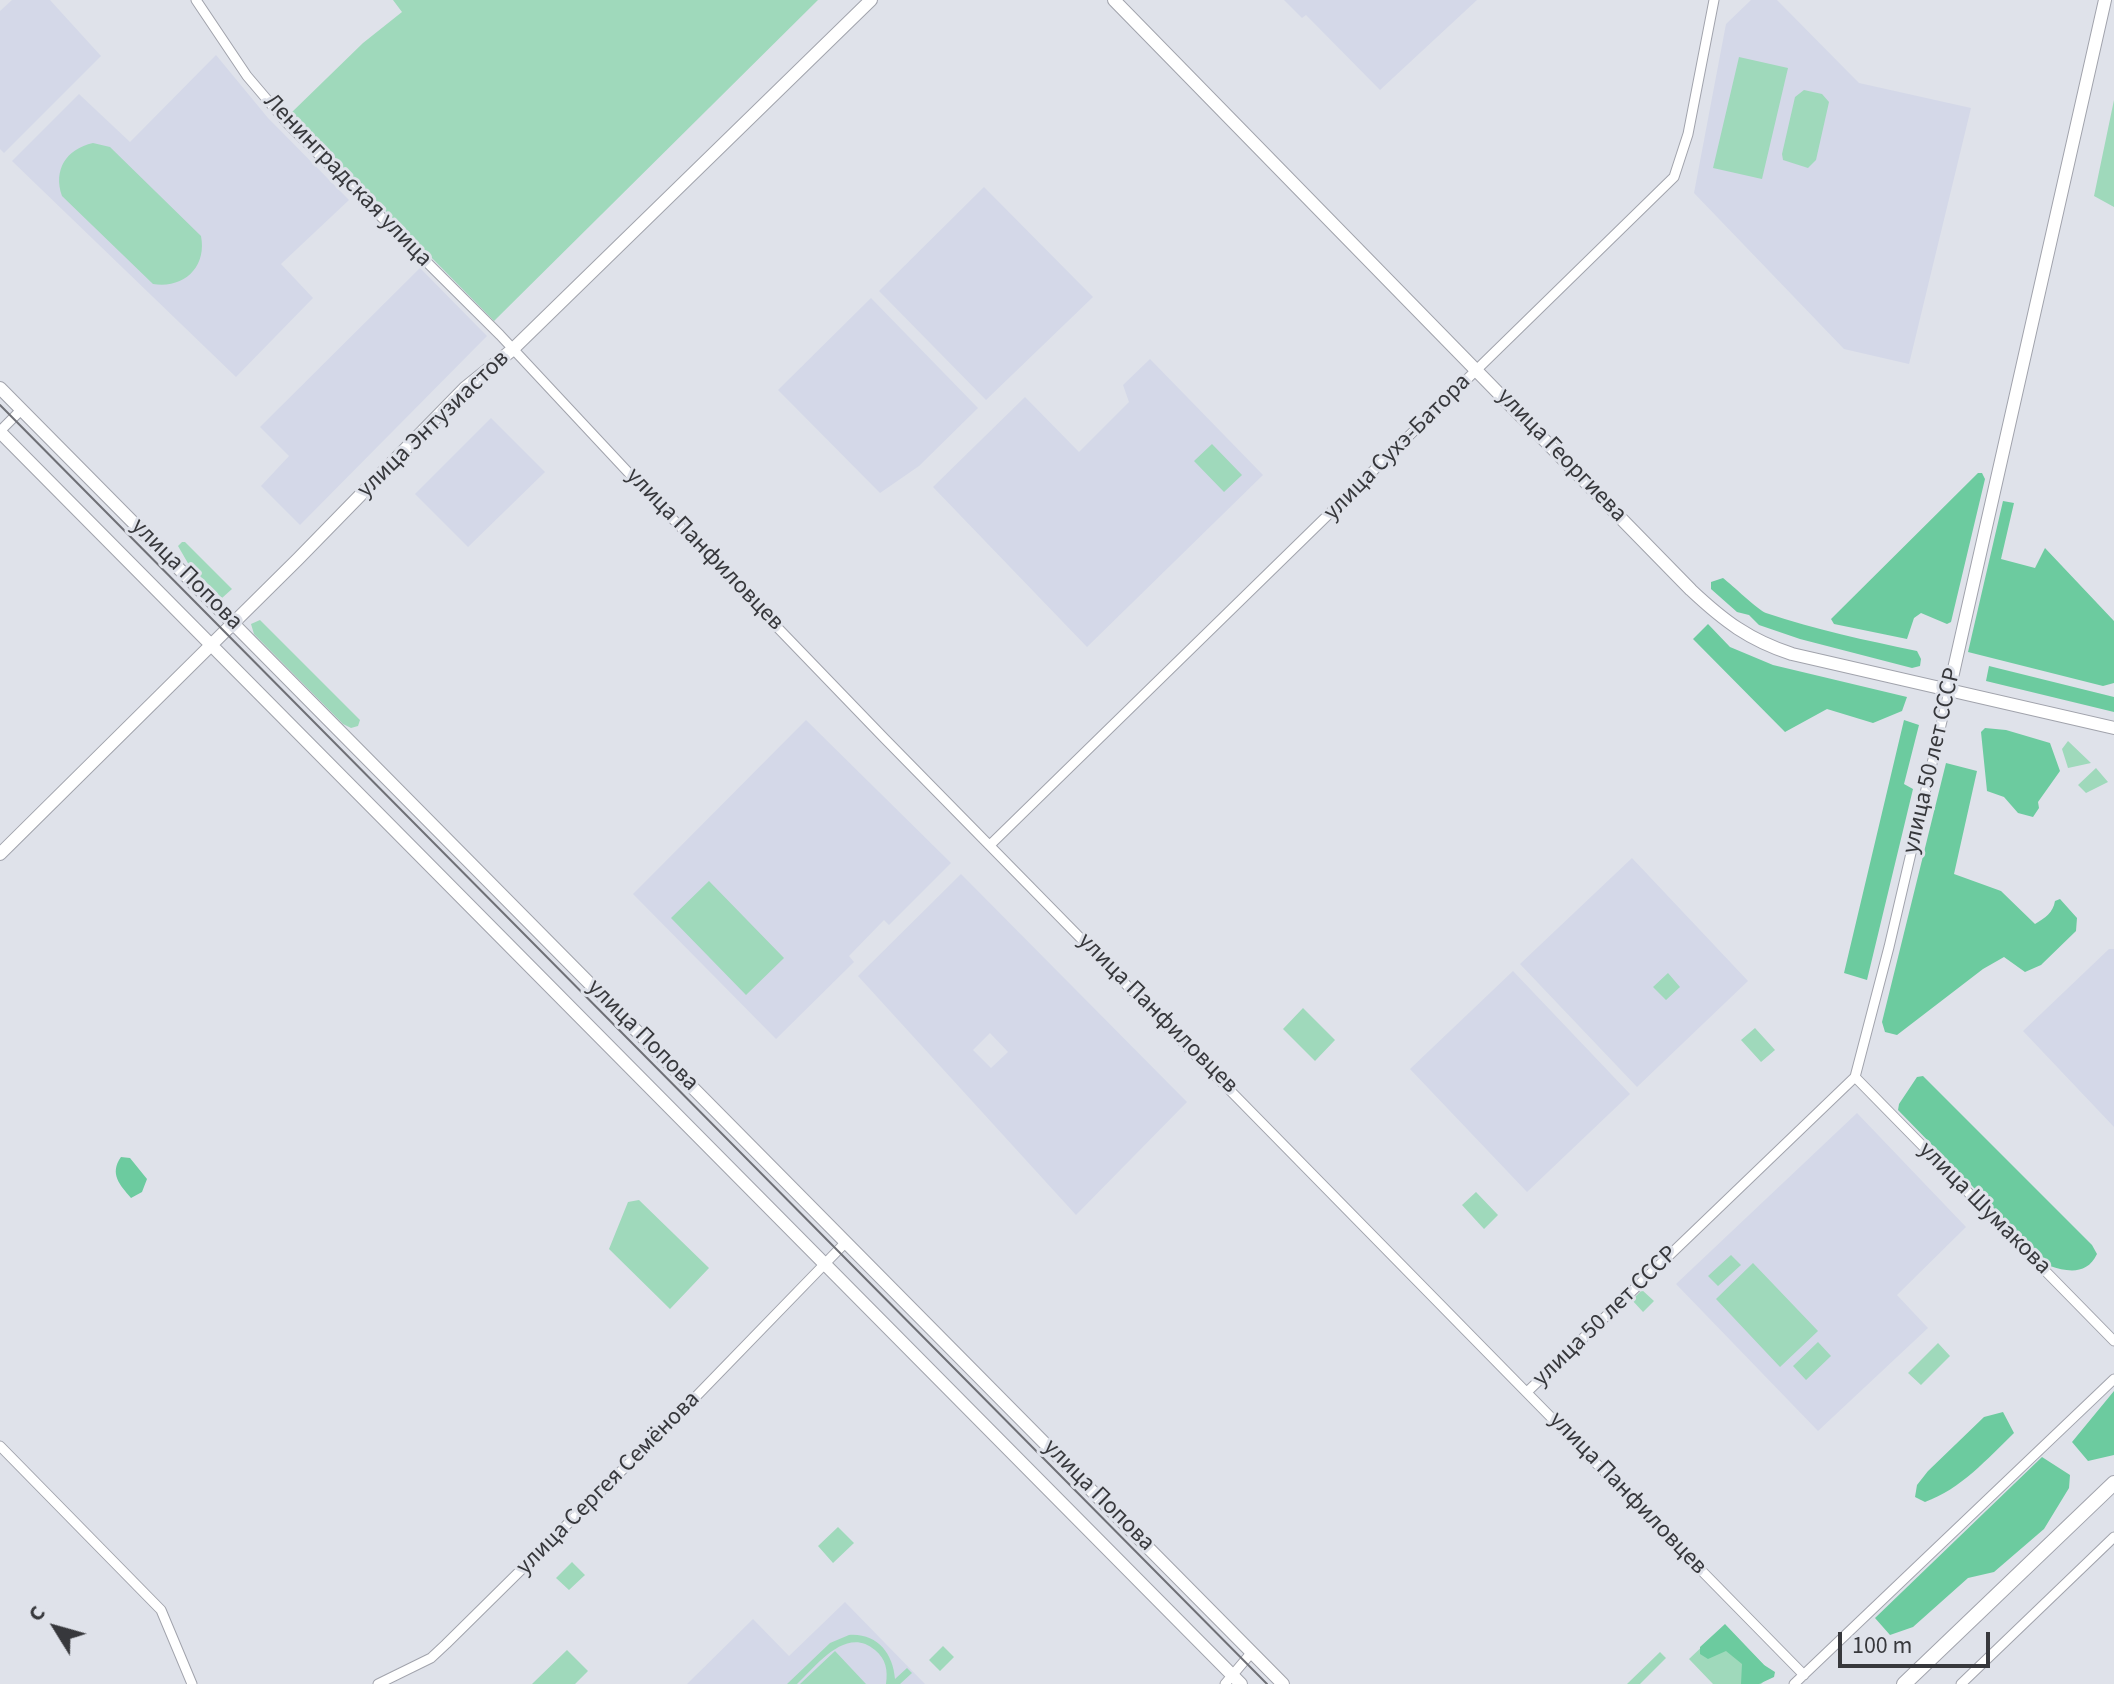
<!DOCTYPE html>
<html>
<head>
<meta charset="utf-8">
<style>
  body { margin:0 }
  #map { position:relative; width:2114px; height:1684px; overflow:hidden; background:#dfe2ea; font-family:"Source Sans 3",sans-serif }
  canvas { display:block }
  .north { position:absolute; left:16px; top:1588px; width:80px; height:80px; -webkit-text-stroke:6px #dfe2ea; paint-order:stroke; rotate:307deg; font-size:22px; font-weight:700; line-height:32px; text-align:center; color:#37383c }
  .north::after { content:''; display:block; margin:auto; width:28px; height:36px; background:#37383c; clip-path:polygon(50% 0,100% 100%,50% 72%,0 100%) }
  .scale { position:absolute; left:1838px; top:1632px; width:152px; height:36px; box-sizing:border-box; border:4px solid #37383c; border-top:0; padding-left:10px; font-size:24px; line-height:28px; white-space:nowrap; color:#37383c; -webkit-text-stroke:6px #dfe2ea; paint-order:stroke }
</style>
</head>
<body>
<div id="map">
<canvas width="2114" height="1684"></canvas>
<div class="north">С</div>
<div class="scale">100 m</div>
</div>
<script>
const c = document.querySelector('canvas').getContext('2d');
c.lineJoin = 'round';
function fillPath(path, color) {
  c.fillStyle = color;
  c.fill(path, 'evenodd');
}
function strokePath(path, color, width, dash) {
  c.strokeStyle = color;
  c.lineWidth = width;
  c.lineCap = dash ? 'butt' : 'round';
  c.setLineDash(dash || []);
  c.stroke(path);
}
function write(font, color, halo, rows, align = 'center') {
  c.font = font + ' "Source Sans 3",sans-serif';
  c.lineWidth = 6;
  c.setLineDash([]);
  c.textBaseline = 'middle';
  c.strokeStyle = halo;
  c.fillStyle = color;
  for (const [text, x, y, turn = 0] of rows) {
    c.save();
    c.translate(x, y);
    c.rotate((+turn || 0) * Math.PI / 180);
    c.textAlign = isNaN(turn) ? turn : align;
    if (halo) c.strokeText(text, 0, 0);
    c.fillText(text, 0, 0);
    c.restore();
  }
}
fillPath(new Path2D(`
  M12,0H50L101,56L4,153L0,149V11Z
  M1284,0H1477L1380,90L1306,15L1302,18Z
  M1751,0H1777L1859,83L1971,108L1909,364L1844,349L1694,193L1726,24Z
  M216,55L268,118L349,200L281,264L313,298L236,377L12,161L79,94L130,142Z
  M984,187L1093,297L986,400L879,291Z
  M420,268L487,336L300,525L261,486L289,456L260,427Z
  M871,298L978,408L919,466L880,493L778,390Z
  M1150,359L1263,475L1087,647L933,487L1025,397L1079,452L1129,402L1123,385Z
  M491,418L545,472L468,547L415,494Z
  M806,720L951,863L889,925L884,920L849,956L854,962L776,1039L633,894Z
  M1632,858L1748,981L1637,1087L1520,964Z
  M961,874L1187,1102L1076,1215L858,976ZM990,1033L1008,1052L991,1068L973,1050Z
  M2109,949H2114V1127L2023,1031Z
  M1513,971L1630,1094L1527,1192L1410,1069Z
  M1857,1113L1966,1227L1897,1295L1928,1328L1818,1431L1676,1284Z
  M845,1602L925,1684H687L753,1619L789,1656Z`), '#d4d8e8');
fillPath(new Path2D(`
  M393,0H818L494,321L290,114L363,43L402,12Z
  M1739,57L1788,68L1762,179L1713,168Z
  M1804,90L1822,94L1829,102L1816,160L1808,168L1783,160L1782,154L1795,97Z
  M2114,100V207L2094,196Z
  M93,143L110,147L201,236C207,267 184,289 153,284L62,196C53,170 66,149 93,143Z
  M1212,444L1242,475L1224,492L1194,461Z
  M182,542H185L232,589L222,598L189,565L178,546Z
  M260,620L360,720L358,726L351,728L343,724L254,634L251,624Z
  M2068,741L2091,763L2068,768L2062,749Z
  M2096,768L2108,782L2086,793L2078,785Z
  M709,881L784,958L746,995L671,918Z
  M1668,973L1680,987L1666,1000L1653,987Z
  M1303,1008L1335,1040L1315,1061L1283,1029Z
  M1755,1028L1775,1050L1761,1062L1741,1040Z
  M1476,1192L1498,1215L1484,1229L1462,1205Z
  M639,1200L709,1268L670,1309L609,1249L628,1202Z
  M1731,1255L1741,1265L1718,1286L1708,1276Z
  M1753,1263L1818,1331L1780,1367L1716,1299Z
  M1642,1290L1654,1301L1643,1312L1632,1300Z
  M1818,1342L1831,1356L1806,1380L1793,1366Z
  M1938,1343L1950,1356L1921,1385L1908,1373Z
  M838,1527L854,1543L833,1563L818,1546Z
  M572,1562L585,1575L569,1590L556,1578Z
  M1725,1625L1772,1673L1761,1684H1713L1689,1659Z
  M849,1635C877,1633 893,1653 895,1679L907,1668L912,1673L900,1684H886C888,1670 886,1659 875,1650C846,1625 816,1666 797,1684H787L830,1643Z
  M943,1646L954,1657L940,1671L929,1660Z
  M567,1650L588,1671L575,1684H532Z
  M835,1651L866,1684H800Z
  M1660,1652L1666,1658L1640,1684H1627Z`), '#9fd9bb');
fillPath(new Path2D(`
  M1978,473H1982L1985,479L1951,622L1947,624L1921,613L1914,618L1907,639L1834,624L1831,619Z
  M2003,501L2014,503L2001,559L2035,568L2045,548L2114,621V683L2103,686L1968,652Z
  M1723,578C1732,585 1758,610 1766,613C1816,630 1865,640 1917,651L1921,659L1920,666L1912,668L1800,639L1759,625L1749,615L1737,612L1711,589V582Z
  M1708,624L1730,647L1773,665L1907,697L1902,711L1873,723L1827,709L1785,732L1693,639Z
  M1989,666L2114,697V712L1986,681Z
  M1904,720L1919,725L1904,784L1913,789L1867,980L1844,973Z
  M1985,728L2006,730L2050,743L2060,771L2038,802L2039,808L2033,817L2018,813L2004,797L1987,791L1981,732Z
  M1946,763L1977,771L1954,874L2001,891L2035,924C2045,918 2053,913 2055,901L2060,899L2077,918L2076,931L2041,965L2025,972L2004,957L1983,969L1897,1035L1885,1032L1882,1022Z
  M1923,1076L2092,1245L2097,1254C2087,1275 2068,1272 2050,1266L1898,1110L1899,1104L1917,1077Z
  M121,1157L130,1158L147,1179L142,1192L131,1198C120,1185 109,1174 121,1157Z
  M2114,1391V1455L2088,1461L2072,1442Z
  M2003,1412L2014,1433C1987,1459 1961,1489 1925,1502L1915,1497L1917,1485L1928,1471L1984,1417Z
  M2042,1457L2070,1475L2069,1488L2044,1529L1994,1572L1968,1578L1913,1627L1890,1635L1875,1618Z
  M1725,1624L1764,1665L1775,1672L1774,1677L1759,1684H1741L1742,1664L1726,1651L1708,1659L1700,1654V1647Z`), '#6ccb9f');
const street = new Path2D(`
  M196,0L247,76L287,123L500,335L640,485L885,739L1804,1675
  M0,431L21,410
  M990,845L1674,177L1688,134L1714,0
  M1855,1077L2114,1341
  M1527,1392L1855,1077L1889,947L1949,691
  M0,1446L161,1610L192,1684
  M378,1684L431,1658L446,1644L681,1412L846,1242
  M1225,1684L1252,1652
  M1794,1684L2114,1379
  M1961,1684L2114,1537`);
const secondary = new Path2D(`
  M1114,0L1691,590C1724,621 1749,640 1792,654L2114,728
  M0,388L1283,1684
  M0,432L1241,1684
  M1949,691L2105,0
  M0,854L298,559L465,388L512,350L871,0`);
const primary = new Path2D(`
  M1904,1684L2114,1483`);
strokePath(street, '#a1a3ac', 11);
strokePath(secondary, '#a1a3ac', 14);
strokePath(primary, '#a1a3ac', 16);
strokePath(street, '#fff', 9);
strokePath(secondary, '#fff', 12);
strokePath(primary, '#fff', 14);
strokePath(new Path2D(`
  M0,405L1267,1684`), '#6f7076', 2);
write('24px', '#37383c', '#dfe2ea', [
  ["Ленинградская улица",347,181,46],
  ["улица Энтузиастов",434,425,-44],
  ["улица Сухэ-Батора",1398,448,-45],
  ["улица Георгиева",1561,456,46],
  ["улица Панфиловцев",704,550,46],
  ["улица Попова",186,575,45],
  ["улица 50 лет СССР",1933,761,-77],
  ["улица Панфиловцев",1157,1014,45],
  ["улица Попова",642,1036,45],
  ["улица Шумакова",1984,1209,45],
  ["улица 50 лет СССР",1606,1317,-44],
  ["улица Сергея Семёнова",609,1484,-45],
  ["улица Панфиловцев",1627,1494,46],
  ["улица Попова",1098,1496,45]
]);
</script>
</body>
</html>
